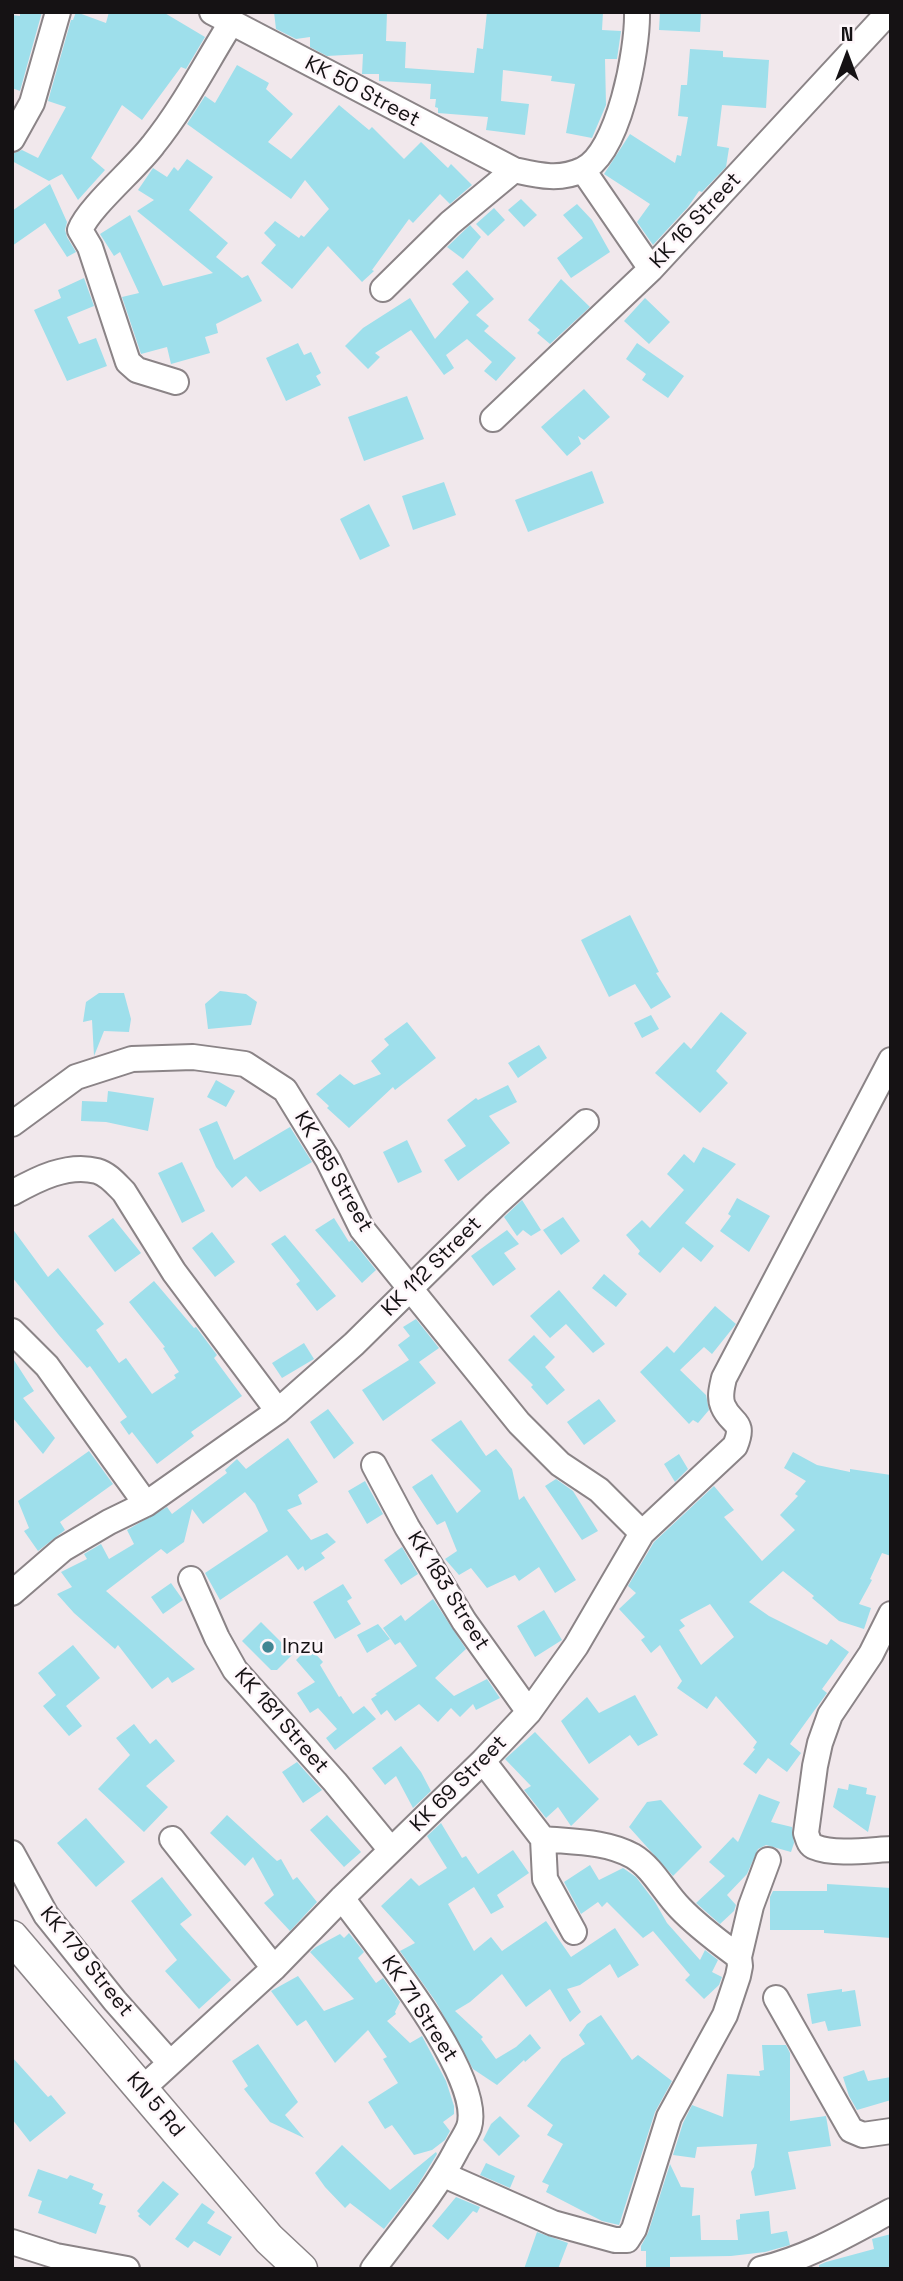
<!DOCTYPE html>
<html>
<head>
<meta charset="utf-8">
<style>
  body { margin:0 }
  #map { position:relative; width:903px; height:2281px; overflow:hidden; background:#f1e8ec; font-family:"Space Grotesk",sans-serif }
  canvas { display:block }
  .frame { position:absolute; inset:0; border:14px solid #151214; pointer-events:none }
  .north { position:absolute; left:812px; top:21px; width:70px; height:70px; -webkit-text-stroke:5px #fef6fa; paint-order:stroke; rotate:0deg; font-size:19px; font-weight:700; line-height:28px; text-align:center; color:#151214 }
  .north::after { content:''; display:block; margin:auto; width:24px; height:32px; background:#151214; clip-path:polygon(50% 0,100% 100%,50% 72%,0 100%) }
</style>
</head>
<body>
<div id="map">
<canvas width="903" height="2281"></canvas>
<div class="frame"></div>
<div class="north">N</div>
</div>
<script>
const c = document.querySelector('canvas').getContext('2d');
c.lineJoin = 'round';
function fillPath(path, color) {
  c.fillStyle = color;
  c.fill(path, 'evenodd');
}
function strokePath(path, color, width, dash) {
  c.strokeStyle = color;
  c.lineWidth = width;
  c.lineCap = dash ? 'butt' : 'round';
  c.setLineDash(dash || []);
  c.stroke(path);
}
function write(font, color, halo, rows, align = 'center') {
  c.font = font + ' "Space Grotesk",sans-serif';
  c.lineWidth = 5;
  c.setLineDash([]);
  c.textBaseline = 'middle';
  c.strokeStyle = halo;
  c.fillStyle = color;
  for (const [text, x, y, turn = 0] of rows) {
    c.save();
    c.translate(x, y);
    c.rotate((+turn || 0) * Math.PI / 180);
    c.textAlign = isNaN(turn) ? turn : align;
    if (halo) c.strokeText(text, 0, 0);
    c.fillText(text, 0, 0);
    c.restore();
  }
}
fillPath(new Path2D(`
  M20,12H42L20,91L12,88V15L20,16Z
  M76,12L106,23L109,12H163L205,37L186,69L181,67L142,120L122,105L91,158L105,170L78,200L62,174L49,181L12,161V154L22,150L38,158L66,107L48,101L71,20H73Z
  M274,12H387L386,41L406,42L405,68L474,73L477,48L483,49L487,12H603L602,30L621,31L617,59H605L606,105L592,138L566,133L575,84L551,81L552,76L503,70L501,101L529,104L525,135L486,130L488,117L438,113V108L435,107L436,99H430L431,84L379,81V74H362L363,54L327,56L310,47V37L296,39L276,29Z
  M660,12H701L700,32L659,30Z
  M690,49L723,51V57L769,60L766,108L722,105L717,146L729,148L726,167L702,192L699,191L688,207L653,245L637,222L650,204L604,174L630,134L675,163L677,155L681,156L688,117L678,116L681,85H687Z
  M237,65L269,83L266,89L293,114L268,142L291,159L339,105L369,130L372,127L404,159L421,142L448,168L451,164L472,185L450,204L440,194L413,223L409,219L372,270L374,271L362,282L328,246L292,289L261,263L276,245L264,233L275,221L299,238L301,235L304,237L329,209L305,180L291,199L187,124L205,96L215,103Z
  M187,159L213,177L189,210L228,243L216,257L242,278L248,275L262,301L216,324L218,333L205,337L210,353L171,364L167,347L141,354L122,297L139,293L120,252L114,256L100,234L130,215L163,286L213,273L137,211L154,200L138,190L153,168L167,177L174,167L178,171Z
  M50,184L67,222L65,230L67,237L76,252L67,257L45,223L12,246V211Z
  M521,199L537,215L524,227L508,210Z
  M577,204L592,220L610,252L571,278L557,258L583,238L563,215Z
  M494,208L505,220L488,236L476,224Z
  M470,225L481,237L463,259L447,247Z
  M467,270L494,299L476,315L489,326L484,331L516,358L496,381L484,371L492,362L467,339L446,355L454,368L444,375L411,330L375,353L380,357L368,369L345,346L363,328L410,298L435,339L469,302L452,284Z
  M84,278L94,306L67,317L79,344L96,338L107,366L67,381L34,310L61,298L58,290Z
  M561,279L590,307L550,344L537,333L540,330L528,320Z
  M645,298L670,322L649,344L624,321Z
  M298,343L304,355L311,352L321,373L316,376L321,385L286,401L266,358Z
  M637,343L684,376L668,398L642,380L646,374L626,359Z
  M584,389L610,417L584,440L578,436L581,444L567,456L541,427Z
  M407,396L424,439L364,461L348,417Z
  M592,471L604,503L528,532L515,500Z
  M444,482L456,515L413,530L402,496Z
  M369,504L390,546L360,560L340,519Z
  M630,915L659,972L656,973L671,997L651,1009L635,984L609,997L581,940Z
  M220,991L246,994L257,1002L251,1025L208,1029L205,1004Z
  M99,993H124L131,1019L129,1032L104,1031L94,1056L92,1020L83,1022L86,1002Z
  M721,1012L747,1033L716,1071L728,1083L700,1113L655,1073L684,1042L691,1049Z
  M651,1015L659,1029L642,1038L634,1023Z
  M407,1022L436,1058L395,1090L393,1087L349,1128L327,1108L329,1106L316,1094L340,1074L354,1085L381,1074L371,1061L389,1045L384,1039Z
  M539,1045L547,1058L518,1078L508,1063Z
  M216,1080L235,1091L226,1107L207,1097Z
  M508,1085L517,1102L489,1116L510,1143L458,1181L444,1160L466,1146L447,1120L476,1098L478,1100Z
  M108,1091L154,1098L148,1131L106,1122L81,1121L82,1101L107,1102Z
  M217,1121L234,1160L290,1127L312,1162L260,1192L246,1176L232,1188L216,1167L199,1129Z
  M407,1140L422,1172L398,1183L383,1152Z
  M703,1147L736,1164L685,1223L714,1246L701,1262L683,1247L660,1273L638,1254L640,1251L626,1235L642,1220L650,1228L684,1190L667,1174L684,1154L694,1163Z
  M182,1162L205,1211L182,1223L158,1173Z
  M737,1198L770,1216L749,1252L720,1231L731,1216L728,1214Z
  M522,1200L541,1230L531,1236L523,1230L517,1236L504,1217Z
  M563,1217L580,1241L561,1255L543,1230Z
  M113,1218L141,1253L115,1272L88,1236Z
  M334,1218L349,1242L352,1240L376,1270L362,1283L315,1230Z
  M12,1228L48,1277L58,1268L86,1302L104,1324L96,1330L119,1363L126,1358L152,1394L176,1378L174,1375L179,1372L163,1348L165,1347L129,1302L154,1281L194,1328L196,1327L217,1355L214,1358L242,1396L191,1432L194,1436L157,1464L132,1432L129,1435L120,1422L127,1417L90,1366L87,1368L58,1334L12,1277Z
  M507,1230L519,1244L504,1253L516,1269L493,1286L471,1256Z
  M212,1232L235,1262L215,1277L192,1248Z
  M285,1235L336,1296L317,1311L296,1284L300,1281L271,1244Z
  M604,1274L627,1294L616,1307L592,1288Z
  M559,1290L605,1344L593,1353L566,1324L550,1338L530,1316Z
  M715,1306L736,1324L712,1354L704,1347L680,1370L706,1395L709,1410L698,1423L693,1420L689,1424L640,1372L667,1346L674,1353Z
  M416,1319L439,1348L419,1362L436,1383L383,1421L362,1390L409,1360L398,1345L410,1336L403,1327Z
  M534,1335L555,1357L545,1367L565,1390L547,1405L531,1387L533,1385L508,1360Z
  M304,1343L314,1359L282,1378L272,1363Z
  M12,1357L34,1391L23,1398L55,1438L43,1454L12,1417Z
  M599,1399L616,1421L584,1445L567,1422Z
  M328,1409L354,1443L334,1459L310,1422Z
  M461,1420L486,1456L496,1449L512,1469L519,1500L524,1496L576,1580L555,1593L539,1567L519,1581L515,1575L487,1588L471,1568L459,1575L445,1559L457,1551L445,1521L437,1525L412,1487L432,1474L457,1513L481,1491L431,1440Z
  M288,1438L318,1482L298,1495L302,1504L287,1510L311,1540L327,1533L336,1542L321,1553L325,1558L305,1571L303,1566L298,1570L287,1555L220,1600L205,1573L268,1531L255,1504L245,1492L203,1524L192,1509L184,1542L167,1554L161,1549L106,1591L195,1669L172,1683L168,1677L152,1689L118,1645L115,1649L74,1613L57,1594L72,1587L61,1572L87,1559L84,1554L101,1544L109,1559L134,1544L127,1530L167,1507L172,1514L227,1473L225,1470L237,1459L246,1469Z
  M89,1451L113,1484L60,1522L65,1530L38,1551L24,1531L29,1528L18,1501Z
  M793,1452L817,1465L850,1472V1469L891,1475V1556L882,1553L870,1579L872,1580L859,1604L871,1608L864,1629L839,1621L812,1598L814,1596L783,1571L749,1602L769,1616L827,1645L831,1639L849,1652L822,1689L827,1693L790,1744L801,1753L787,1772L768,1758L756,1774L743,1764L755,1749L753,1748L757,1742L716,1696L707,1709L677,1688L682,1681L660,1645L651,1653L641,1640L645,1637L619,1609L636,1593L628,1586L654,1542L714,1486L734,1510L724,1517L762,1561L795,1530L780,1515L798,1496L795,1494L806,1481L784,1468ZM710,1604L734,1637L701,1665L679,1630L685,1626L680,1620Z
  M679,1454L688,1469L675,1482L664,1464Z
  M556,1479L573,1491L598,1531L582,1540L545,1486Z
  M365,1481L383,1514L367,1524L348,1491Z
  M402,1547L418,1574L401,1585L384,1560Z
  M171,1583L183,1600L163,1614L151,1597Z
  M343,1584L352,1598L347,1601L361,1624L335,1639L313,1602Z
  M433,1599L466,1649L435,1678L454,1696L487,1679L500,1698L476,1710L473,1704L460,1717L451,1708L438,1722L419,1704L395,1721L387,1710L381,1715L371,1699L377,1695L375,1694L417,1666L400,1642L395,1645L383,1628L401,1615L405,1621Z
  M544,1610L562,1640L535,1657L517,1626Z
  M261,1622L293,1654L277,1670H271L242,1641Z
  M378,1624L390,1639L367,1653L357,1635Z
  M73,1645L100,1678L66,1706L82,1726L69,1736L43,1706L56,1695L38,1673Z
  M309,1647L323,1662L320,1665L339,1697L341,1696L353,1714L364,1706L376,1719L335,1750L326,1738L337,1729L318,1708L310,1713L297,1693L315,1682L296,1660Z
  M635,1695L658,1735L638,1746L630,1735L589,1764L561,1721L587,1697L599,1713Z
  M134,1724L150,1744L156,1739L175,1761L146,1786L168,1807L144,1832L98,1789L130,1755L116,1738Z
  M535,1732L599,1799L571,1826L558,1807L546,1818L524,1790L531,1786L505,1759Z
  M401,1746L421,1772L431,1791L413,1808L396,1776L385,1785L372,1768Z
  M297,1762L322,1790L303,1803L282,1772Z
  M849,1784L867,1788L866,1794L876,1796L868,1832L833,1807L838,1788L848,1790Z
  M759,1794L780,1802L771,1822L792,1827L794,1843L791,1852L766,1845L758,1849L747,1874L727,1895L736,1905L734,1911L720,1924L696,1903L725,1876L709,1862L733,1837L738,1842Z
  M661,1800L702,1847L673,1876L629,1827L647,1802Z
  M227,1815L277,1861L281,1859L293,1880L297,1877L317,1902L290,1931L264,1903L274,1895L253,1857L245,1866L210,1833Z
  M327,1815L361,1852L344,1867L310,1830Z
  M86,1818L125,1862L96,1887L57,1843Z
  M441,1823L462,1858L466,1856L478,1874L513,1850L529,1873L497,1895L504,1907L491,1914L474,1887L448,1904L474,1951L491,1937L502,1951L546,1921L571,1957L615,1928L639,1965L618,1978L610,1964L580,1985L567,1989L581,2012L570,2022L550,1989L526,2007L502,1974L470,2002L455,2011L483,2037L481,2039L496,2059L516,2047L530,2034L541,2048L525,2062L524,2060L497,2085L473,2069L436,2002L400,1951L415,1943L381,1906L411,1878L419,1886L447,1868L427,1836Z
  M590,1865L599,1880L623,1868L636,1877L655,1902L667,1923L700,1960L705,1950L718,1960L712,1972L722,1977L719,1985L704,1999L685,1980L690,1975L653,1931L643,1938L607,1902L602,1907L598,1902L581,1914L564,1882Z
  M162,1877L192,1915L180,1924L231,1980L199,2009L165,1971L177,1960L131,1901Z
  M827,1884L891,1888V1938L824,1933V1930H770V1897L773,1891H827Z
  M349,1933L364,1952L358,1958L376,1983L383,1978L400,2002L395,2012L396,2014L387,2021L410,2043L422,2036L446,2081L454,2106V2114L443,2122L450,2131L445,2140L432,2150L414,2155L392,2125L385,2129L368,2102L398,2083L383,2059L387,2057L368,2030L335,2063L306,2020L297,2026L271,1991L298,1976L324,2011L354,1999L310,1952L316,1947L340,1934L344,1938Z
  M842,1989V1992L855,1990L861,2026L828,2031L825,2021L812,2024L807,1994Z
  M601,2015L632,2060L638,2055L672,2081L655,2112L619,2225L602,2221L546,2192L549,2185L542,2182L563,2144L547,2135L553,2125L527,2106L562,2059L585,2044L579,2035L587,2024Z
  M258,2044L298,2102L285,2115L304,2138L270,2122L244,2089L248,2086L232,2061Z
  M762,2045H786L790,2053V2121L826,2116L831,2146L788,2152L796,2189L755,2196L751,2172L754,2167L757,2144L697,2147L695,2158L673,2155L683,2123L692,2105L723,2117L727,2074L760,2076L759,2071L764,2070Z
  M12,2057L48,2097L51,2095L66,2113L30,2142L12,2119Z
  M864,2070L868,2081L891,2077V2100L857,2110L849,2096L843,2077Z
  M500,2116L520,2136L499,2156L483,2140L491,2124Z
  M342,2145L390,2190L436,2152L437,2154L416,2188L384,2229L350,2203L345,2208L325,2187L315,2173Z
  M486,2163L515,2176L510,2188L480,2175Z
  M670,2164L681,2187L694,2188L692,2216L700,2215L701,2240H738L736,2220L740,2219V2214L769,2211L771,2234L787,2231L790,2245L765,2252L731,2256L670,2257V2269H646V2251H641V2246L648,2233Z
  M38,2169L67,2179L70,2175L94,2184L92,2189L103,2194L99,2204L106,2206L96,2234L38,2213L42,2201L28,2196Z
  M163,2181L179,2194L150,2226L138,2216L140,2214L137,2211Z
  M456,2197L480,2207L477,2213L473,2211L448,2240L432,2226Z
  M202,2203L215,2212L207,2223L232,2237L220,2256L194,2241L188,2248L175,2239Z
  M537,2232L568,2243L558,2269H524Z
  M891,2234V2269H819V2265L826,2262L874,2249L872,2239Z`), '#9edfeb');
const minor = new Path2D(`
  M212,12L514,170C537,175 559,181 582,170C619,154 638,49 637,12
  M12,139L32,103L58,12
  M583,170L651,269
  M383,289L450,223L514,170
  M176,382L137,370L128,362L90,247L80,230C89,207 135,169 153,145C183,108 206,63 231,23
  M493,419L651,269L889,12
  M12,1124L76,1077L132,1059L193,1057L245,1064L285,1090L328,1160L362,1229L519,1423L560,1464L599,1490L642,1533
  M12,1193C37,1179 68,1163 97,1171C108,1174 116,1184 124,1192L174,1272L278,1411
  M12,1331L47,1366L146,1504
  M374,1465L407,1527L464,1621L529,1712
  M191,1579L217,1638L235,1670L335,1782L391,1850
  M12,1593L63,1549L109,1522L146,1504L278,1411L354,1344L496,1204L586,1122
  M891,1614L871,1654L830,1715L820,1743L815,1766L806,1833C808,1839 809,1845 815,1847C833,1855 870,1850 891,1849
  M483,1761L543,1839C572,1842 606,1841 633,1856C653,1868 664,1892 680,1908C698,1927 719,1942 739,1957
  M172,1839L274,1968
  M543,1839L545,1879L574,1932
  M12,1853L46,1915L115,2001L170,2063
  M342,1898C373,1941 485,2076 469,2127C466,2135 460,2143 456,2151C434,2193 402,2230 373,2269
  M776,1998L851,2130L863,2135L891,2131
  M142,2089L274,1968L342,1898L483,1761L529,1712L576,1646L642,1533L735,1446C746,1420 731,1425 723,1406C719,1397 722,1387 724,1378L891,1060
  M444,2175L553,2223L615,2240H627L634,2229L669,2117L725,2015L738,1976L740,1966L739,1957L751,1906L768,1860
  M12,2242L56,2256L127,2269
  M761,2269C808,2258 848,2234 891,2211`);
const major = new Path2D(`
  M12,1937L269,2239L301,2269`);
strokePath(minor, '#8b8487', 28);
strokePath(major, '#8b8487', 35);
strokePath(minor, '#fff', 24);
strokePath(major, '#fff', 32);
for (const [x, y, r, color] of [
  [268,1647,7,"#418693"]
]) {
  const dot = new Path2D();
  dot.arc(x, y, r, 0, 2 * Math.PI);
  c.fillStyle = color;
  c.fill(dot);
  strokePath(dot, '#fef6fa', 2.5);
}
write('21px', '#151214', '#fef6fa', [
  ["KK 50 Street",362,92,28],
  ["KK 16 Street",696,221,-47],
  ["KK 185 Street",333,1172,60],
  ["KK 112 Street",432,1267,-45],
  ["KK 183 Street",448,1591,58],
  ["KK 181 Street",281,1721,49],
  ["KK 69 Street",459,1784,-45],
  ["KK 179 Street",86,1962,51],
  ["KK 71 Street",419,2009,57],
  ["KN 5 Rd",155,2105,50]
]);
write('21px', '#151214', '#fef6fa', [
  ["Inzu",282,1647]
], 'left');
</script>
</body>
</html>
